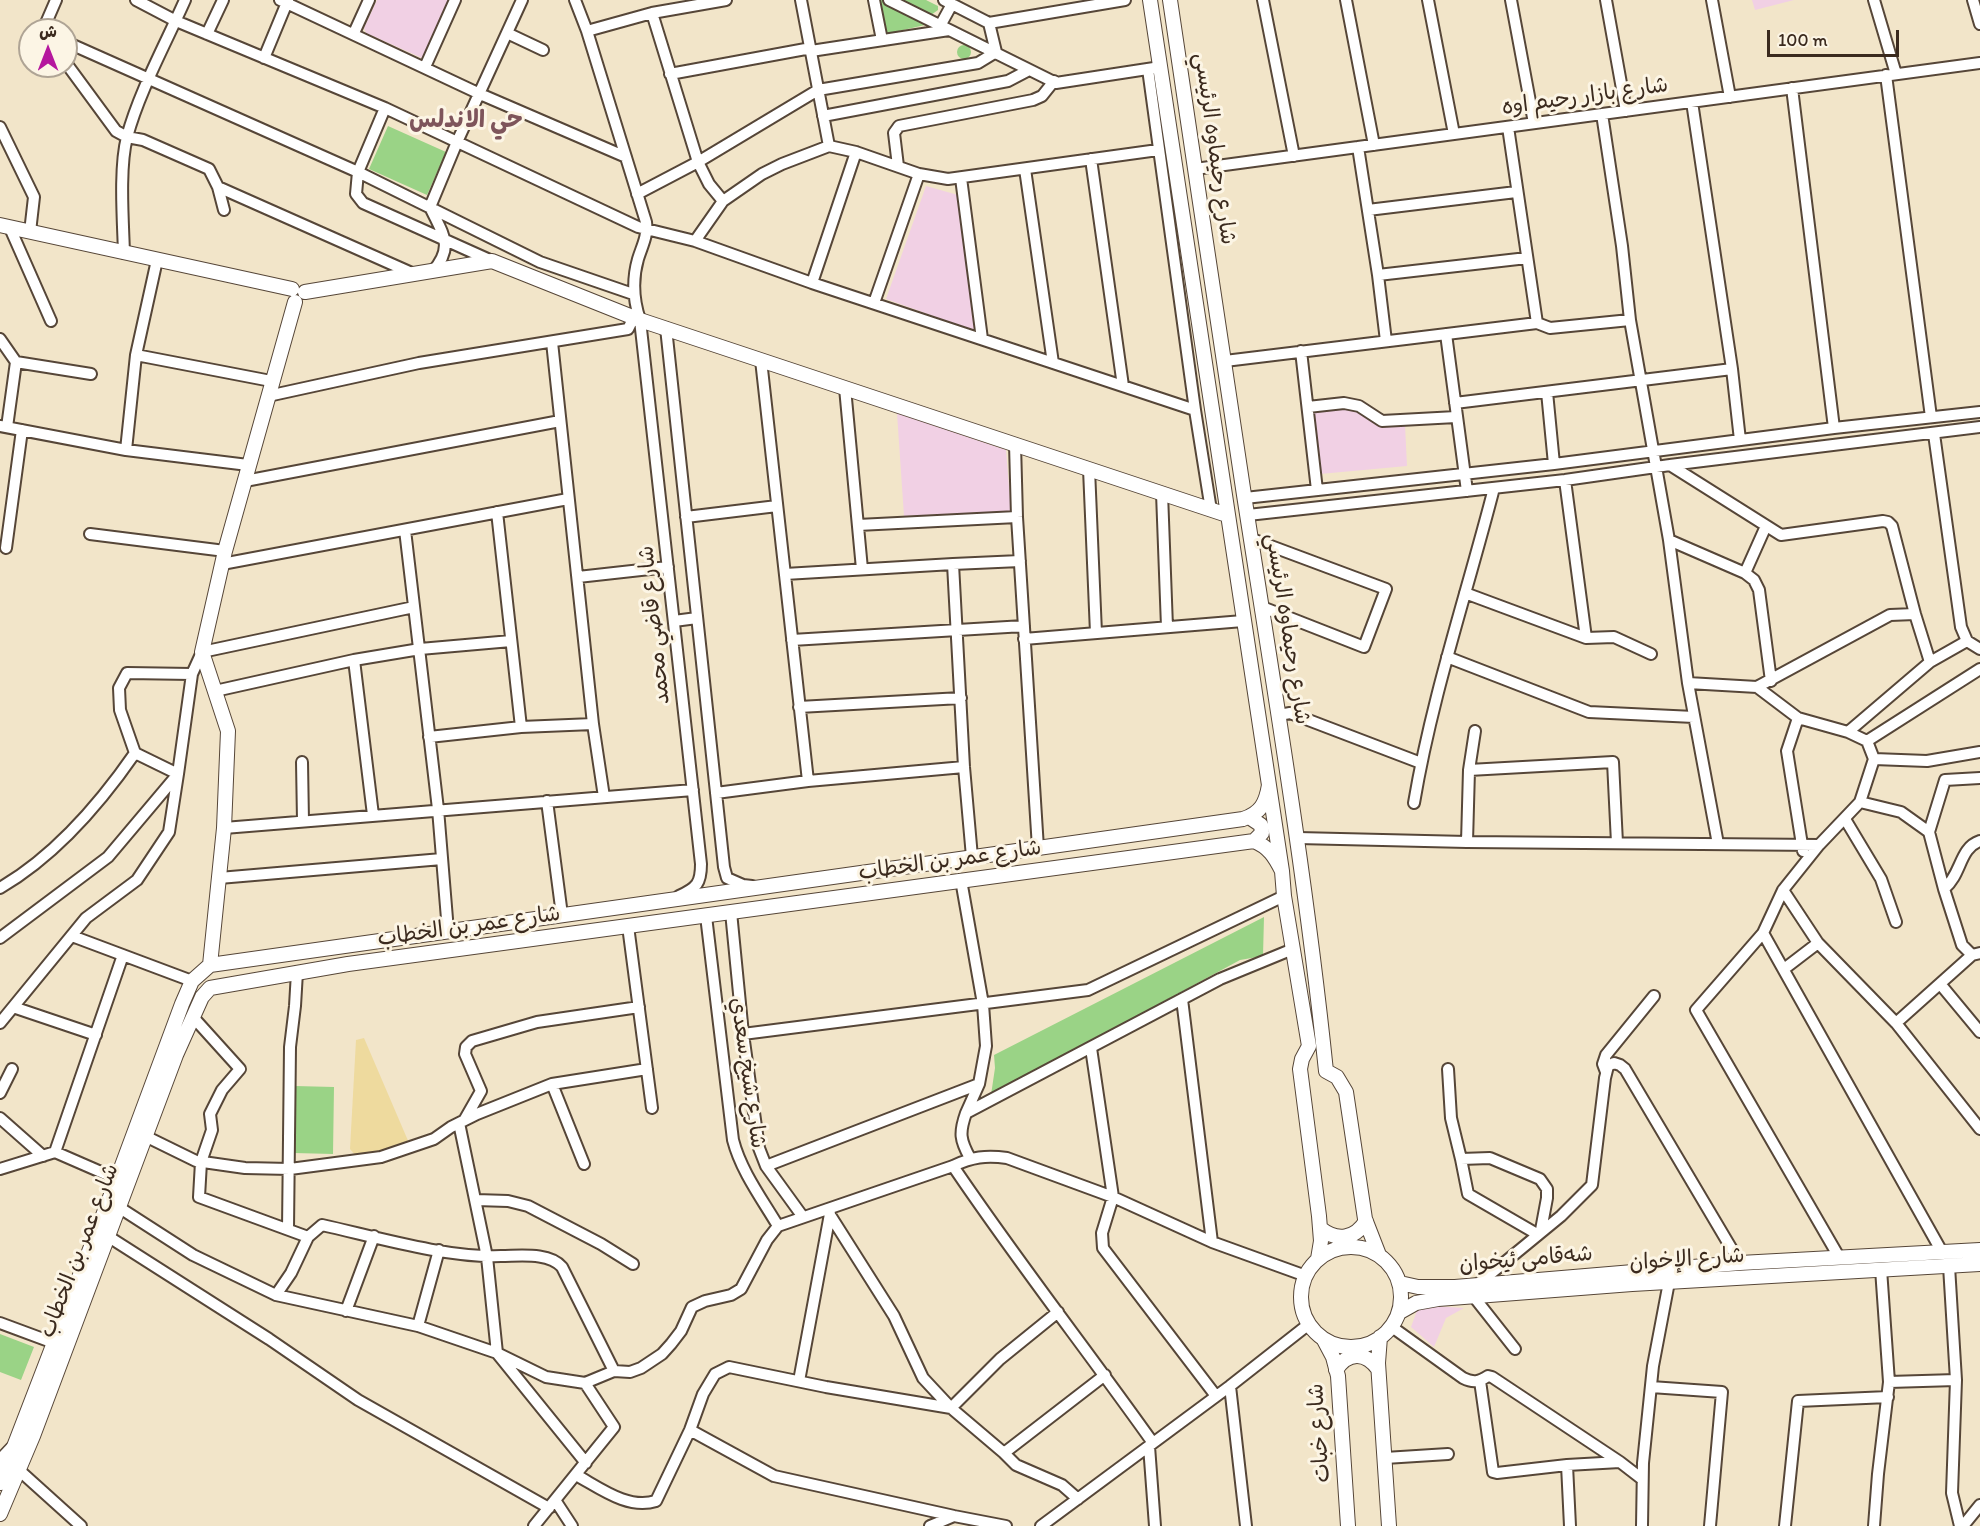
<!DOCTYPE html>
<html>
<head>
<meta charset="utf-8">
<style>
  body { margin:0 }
  #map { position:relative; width:1980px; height:1526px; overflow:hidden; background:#f2e5c9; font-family:Itim,"Playpen Sans Arabic",sans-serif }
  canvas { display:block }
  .north { position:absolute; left:18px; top:18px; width:60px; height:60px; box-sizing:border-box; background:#fcf5e5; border:2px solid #afa495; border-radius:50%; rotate:0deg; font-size:16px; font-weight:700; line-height:24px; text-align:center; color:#3b2a1e }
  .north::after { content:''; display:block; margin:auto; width:21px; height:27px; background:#b5179e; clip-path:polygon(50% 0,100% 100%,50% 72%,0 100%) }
  .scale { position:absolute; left:1767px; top:30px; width:132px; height:27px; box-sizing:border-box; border:3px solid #3b2a1e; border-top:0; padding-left:8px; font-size:18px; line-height:21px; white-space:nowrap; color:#3b2a1e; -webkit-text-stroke:4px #fcf5e5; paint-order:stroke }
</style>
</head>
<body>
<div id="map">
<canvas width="1980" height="1526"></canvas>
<div class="north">ش</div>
<div class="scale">100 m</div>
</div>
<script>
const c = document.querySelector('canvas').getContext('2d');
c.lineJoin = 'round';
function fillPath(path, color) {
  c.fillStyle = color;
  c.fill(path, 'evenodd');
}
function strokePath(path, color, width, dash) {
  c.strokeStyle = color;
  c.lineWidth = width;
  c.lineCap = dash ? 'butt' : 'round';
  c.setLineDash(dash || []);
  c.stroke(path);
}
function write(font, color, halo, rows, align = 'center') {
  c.font = font + ' Itim,"Playpen Sans Arabic",sans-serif';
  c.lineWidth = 6;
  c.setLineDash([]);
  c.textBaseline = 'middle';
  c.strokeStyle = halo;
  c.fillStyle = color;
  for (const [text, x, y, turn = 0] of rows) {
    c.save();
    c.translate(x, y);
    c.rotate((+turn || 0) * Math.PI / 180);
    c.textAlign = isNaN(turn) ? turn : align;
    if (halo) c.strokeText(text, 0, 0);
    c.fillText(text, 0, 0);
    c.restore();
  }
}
fillPath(new Path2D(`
  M377,0H449L422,58L366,33L364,28Z
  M1752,0H1794L1755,10Z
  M926,186L958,195L975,331L886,299Z
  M1344,406L1356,409L1381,427L1405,425L1407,466L1320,474L1312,409Z
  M897,413L1006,450L1011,511L904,516Z
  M1419,1305L1464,1308L1446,1318L1434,1347L1411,1327Z`), '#f1d0e4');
fillPath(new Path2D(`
  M878,0H886L925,24V25L886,34Z
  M902,0H926L938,6V10L931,15Z
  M957 52a7 7 0 1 1 14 0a7 7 0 1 1-14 0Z
  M388,126L446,152L427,195L369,169Z
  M1264,917L1263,956L1240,960L991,1095L995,1068L994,1055Z
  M295,1086L334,1087L333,1154L294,1153Z
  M0,1334L34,1347L21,1380L0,1372Z`), '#9ad386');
fillPath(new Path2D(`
  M364,1038L409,1143L381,1153L356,1156L350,1149L356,1040Z`), '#eeda9e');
const minor = new Path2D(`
  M136,0L176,21L385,108L638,227L695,241L812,283L1195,410
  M280,0L480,94L626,157
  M575,0L587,31L646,222C648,236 642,246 638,259C632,280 633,299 640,320L701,864C701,883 697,888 679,896
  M801,0L829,146
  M874,0L882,40
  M889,0L1056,83L1154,68
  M944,0L989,23L1125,0
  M1263,0L1294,156
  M1346,0L1374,145
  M1428,0L1454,134
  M1511,0L1534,123
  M1606,0L1626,111
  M1712,0L1730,97
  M1874,0L1896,74
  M1973,0L1980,24
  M652,13L698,162L709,184L723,201
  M989,23L996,52
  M940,26L952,4
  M43,30L56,0
  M587,31L652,13L726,0
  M354,33L369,0
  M507,33L543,50
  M207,34L223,0
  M66,42L358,172L356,194L363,203L492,261
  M811,51L949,30
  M264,58L288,0
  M66,63L116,131L127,137L143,140L209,169L218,187L414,274
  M425,67L455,0
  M1148,69L1195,410L1211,510
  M670,74L811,48
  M1886,75L1931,417
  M1792,88L1834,428
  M1692,102L1732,369L1740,440
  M385,108L358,172L540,262L633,294
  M1602,114L1622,246L1630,320L1669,540L1688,683L1718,844
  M823,116L1008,81L1029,70
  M0,127L34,197L30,232
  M1508,127L1537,323L1550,328L1630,320
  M1358,147L1378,275L1386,341
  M1091,159L1123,386
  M898,166L894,133L899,126L1033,100L1042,96L1054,81
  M1025,169L1053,363
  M1195,169L1980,63
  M961,178L982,339
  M218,187L224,210
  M637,194L698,162L818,90L978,63L996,52
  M1368,210L1516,192
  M10,228L51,321
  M695,241L723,201L762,174L782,164L829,146L856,152L919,174L948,179L1158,150
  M124,253C123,220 119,168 127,137C139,92 166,43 185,0
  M433,271C455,246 442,233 430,207L457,142L522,0
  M1378,275L1527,258
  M812,283L856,152
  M874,303L919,174
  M666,328L724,867L727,878L743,885L752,886
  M1446,334L1467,491
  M0,339L16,362L7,427
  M552,342L593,724L604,797
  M1301,351L1317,490
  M136,355L271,381
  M761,360L808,781
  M1225,361L1537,323
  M16,362L91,374
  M845,388L862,569
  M1547,392L1554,464
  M268,396L419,363L628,329L634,317
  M1455,403L1732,369
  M1308,407L1344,403L1359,406L1382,421L1456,417
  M0,426L126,450L248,465
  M1934,434L1961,627L1967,641L1980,649
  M1015,444L1017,517L1038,848
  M126,450L136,355L157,260
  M1670,465L1781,535L1883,521L1888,522L1892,526L1915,614L1930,662
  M1089,469L1096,633
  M1565,480L1586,638
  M245,481L560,421
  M1162,493L1167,627
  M1245,498L1554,464L1834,428L1980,412
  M497,512L521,727
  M1248,515L1565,480L1670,465L1980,427
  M686,517L777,506
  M858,525L1017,517
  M405,530L438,809L448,931
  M90,534L225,551
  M1252,539L1386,589L1364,647L1262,607
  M1669,540L1745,573L1754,580L1759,590L1771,681
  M6,548L22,430
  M222,564L568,499
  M953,564L1020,561
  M1745,573L1766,526
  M785,574L953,564L964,767L972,857
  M578,577L668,567
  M1465,593L1586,638L1614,637L1651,654
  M674,621L697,618
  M1024,639L1243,621
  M792,640L1024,626
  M1447,657L1589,712L1694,717
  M354,660L373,815
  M1688,683L1757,687L1890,615L1915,614
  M1757,687L1798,718L1848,732L1867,741L1874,759L1860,802L1819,845L1783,890L1763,933L1696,1010L1839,1257
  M215,691L354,660L420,649L511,641
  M799,707L961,698
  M1279,715L1290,713L1421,763
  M1798,718L1787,751L1803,851
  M1848,732L1930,662L1967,641
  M429,737L521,727L593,724
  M1867,741L1980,669
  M1874,759L1927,761L1980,752
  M302,762L303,821
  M1469,770L1613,762L1617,843
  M716,793L808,781L964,767
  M547,801L562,915
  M1860,802L1901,812L1929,832L1944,889L1962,945L1972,955
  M1414,803C1432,696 1467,593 1494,488
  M1845,819L1881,879L1896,922
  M224,828L693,790
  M1929,832L1945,780L1980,778
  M1298,838L1467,842L1819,845
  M1467,842L1469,770L1475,731
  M219,878L442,859
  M961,880L983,1004L986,1046L979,1084L966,1113
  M0,888C55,856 99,805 135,753
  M1944,889C1962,874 1959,848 1980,841
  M1783,890L1818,943L1896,1023L1980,1129
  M731,912L743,1034L759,1148L766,1166L803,1217
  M706,916L733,1140C741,1171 762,1199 778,1226
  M628,926L652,1108
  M1763,933L1942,1252
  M72,936L192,981
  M0,938L108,857L178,774L192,674L202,652L414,607
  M1784,969L1818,943
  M1941,985L1980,1032
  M1182,999L1212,1242
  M13,1007L96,1035
  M193,1017L240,1069L222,1090L210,1114L212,1130L201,1162L199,1197L308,1237
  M0,1023L86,918L137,880L169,832L178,774L135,753L120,710L119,688L127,673L192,674
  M1896,1023L1972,955L1980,953
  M743,1034L1088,990L1284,896
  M1091,1048L1113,1197L1102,1233L1103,1248L1216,1396
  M1448,1069L1451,1118L1461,1159
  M1606,1072L1603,1064L1606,1055L1654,996
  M552,1084L584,1164
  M0,1093L12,1069
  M0,1118L43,1156
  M465,1119L481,1091L465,1054L466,1047L472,1041L537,1022L639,1007
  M459,1123L487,1257L497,1353L546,1377L585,1383L614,1371L630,1372L641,1368L662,1354L671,1344L681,1331L692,1307L705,1301L731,1295L741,1289L767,1240L778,1226L953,1166C972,1157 986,1155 1007,1158L1113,1197L1212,1242L1306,1276
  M145,1136L196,1161L245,1168L290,1169L381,1157L434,1139L451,1127L477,1114L552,1084L647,1069
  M55,1152L123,955
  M970,1158C960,1140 959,1133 966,1113L1220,979L1293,949
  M766,1166L979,1084
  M953,1166C1017,1261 1087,1350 1153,1443
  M0,1169L55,1152L117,1179
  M476,1200L508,1201L528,1206L601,1244L633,1264
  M120,1208L193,1255L276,1295L418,1326L497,1353L586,1463
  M830,1215L894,1316L923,1378L951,1408L1000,1359L1058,1312
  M288,1229L290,1047L295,1006L297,972
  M1537,1234L1468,1194L1461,1159L1490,1158L1540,1179L1547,1189V1198L1541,1230
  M109,1237L269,1339L358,1400L549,1508
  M1949,1266L1956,1380L1952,1493L1960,1526
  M1477,1285L1561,1216L1592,1185L1605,1078L1608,1066L1614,1063L1620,1065L1625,1069L1740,1263
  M276,1295L291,1273L308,1237L322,1225C376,1237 446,1258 501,1256C520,1256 549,1252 562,1267L614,1371
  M1474,1297L1515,1349
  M346,1311L374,1236
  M0,1323L54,1343
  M418,1326L439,1250
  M1392,1327L1463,1378C1473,1383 1479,1382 1488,1376L1492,1377L1620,1462L1642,1479
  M799,1381L830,1214
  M1480,1381L1493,1472L1497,1473L1567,1465L1620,1462
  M1889,1382L1956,1380
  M1230,1386L1246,1526
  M1651,1387L1722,1392L1710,1526
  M690,1430L774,1476L954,1516L1006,1526
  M1149,1446L1155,1526
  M1004,1453L1105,1375
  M1385,1458L1448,1454
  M1567,1465L1570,1526
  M20,1471L81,1526
  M576,1475C600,1488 628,1510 656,1501L690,1430L703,1394L715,1374L729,1367L826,1387L951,1408L1004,1453L1016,1465L1062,1485L1078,1499
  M555,1500L572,1526
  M534,1526L614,1427L585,1383
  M930,1526L954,1516
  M1041,1526L1230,1386L1309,1324
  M1642,1526L1643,1463L1653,1366L1669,1282
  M1785,1526L1798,1401L1888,1397
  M1874,1526L1878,1474L1889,1382L1881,1269
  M1963,1526L1980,1505`);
const major = new Path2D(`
  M1150,0L1282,871L1284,896L1309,1046L1302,1059L1300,1069L1319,1216L1321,1241L1318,1259
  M1170,0C1195,165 1218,330 1244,495C1274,687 1306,878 1326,1071L1337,1077L1346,1092L1365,1219L1379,1255
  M0,225L292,289
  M305,292L492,261L640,320L1227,515
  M1249,817L1261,825L1262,833L1254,841
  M210,965L224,828L228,731L202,652L225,551L295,302
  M1320,1228C1337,1242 1355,1239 1366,1221
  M1301 1297a50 50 0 1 1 100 0a50 50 0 1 1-100 0Z
  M1400,1283L1418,1287H1455L1740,1263L1980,1250
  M1400,1312L1416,1303L1438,1299L1632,1284L1980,1264
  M1380,1337L1378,1363L1389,1526
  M1324,1340L1333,1357L1338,1376L1348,1526
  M1336,1370C1348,1351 1366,1352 1378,1369
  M0,1483L117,1179L182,1004L192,981L210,965L1243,819C1261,813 1266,803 1269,785
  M0,1514L33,1436L176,1055L202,997L210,988L348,964L1254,841C1269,847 1275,857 1282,871`);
const highway = new Path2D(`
  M0,1463L13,1449`);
strokePath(minor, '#564638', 14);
strokePath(major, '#564638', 16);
strokePath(highway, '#564638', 18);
strokePath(minor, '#fff', 10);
strokePath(major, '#fff', 14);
strokePath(highway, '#fff', 15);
write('22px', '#3b2a1e', '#fcf5e5', [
  ["شارع بازار رحيم اوه",1585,97,-8],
  ["شارع رحيماوه الرئيسي",1214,149,82],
  ["شارع قاضي محمد",655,625,-96],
  ["شارع رحيماوه الرئيسي",1287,629,81],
  ["شارع عمر بن الخطاب",950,861,-8],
  ["شارع عمر بن الخطاب",469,927,-8],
  ["شارع شيخ سعدي",747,1073,82],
  ["شارع عمر بن الخطاب",80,1251,-69],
  ["شەقامی ئیخوان",1526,1260,-5],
  ["شارع الإخوان",1687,1260,-4],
  ["شارع خبات",1320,1433,-94]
]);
write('bold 24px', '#7e555b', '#fcf5e5', [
  ["حي الاندلس",466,121]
]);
</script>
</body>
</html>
